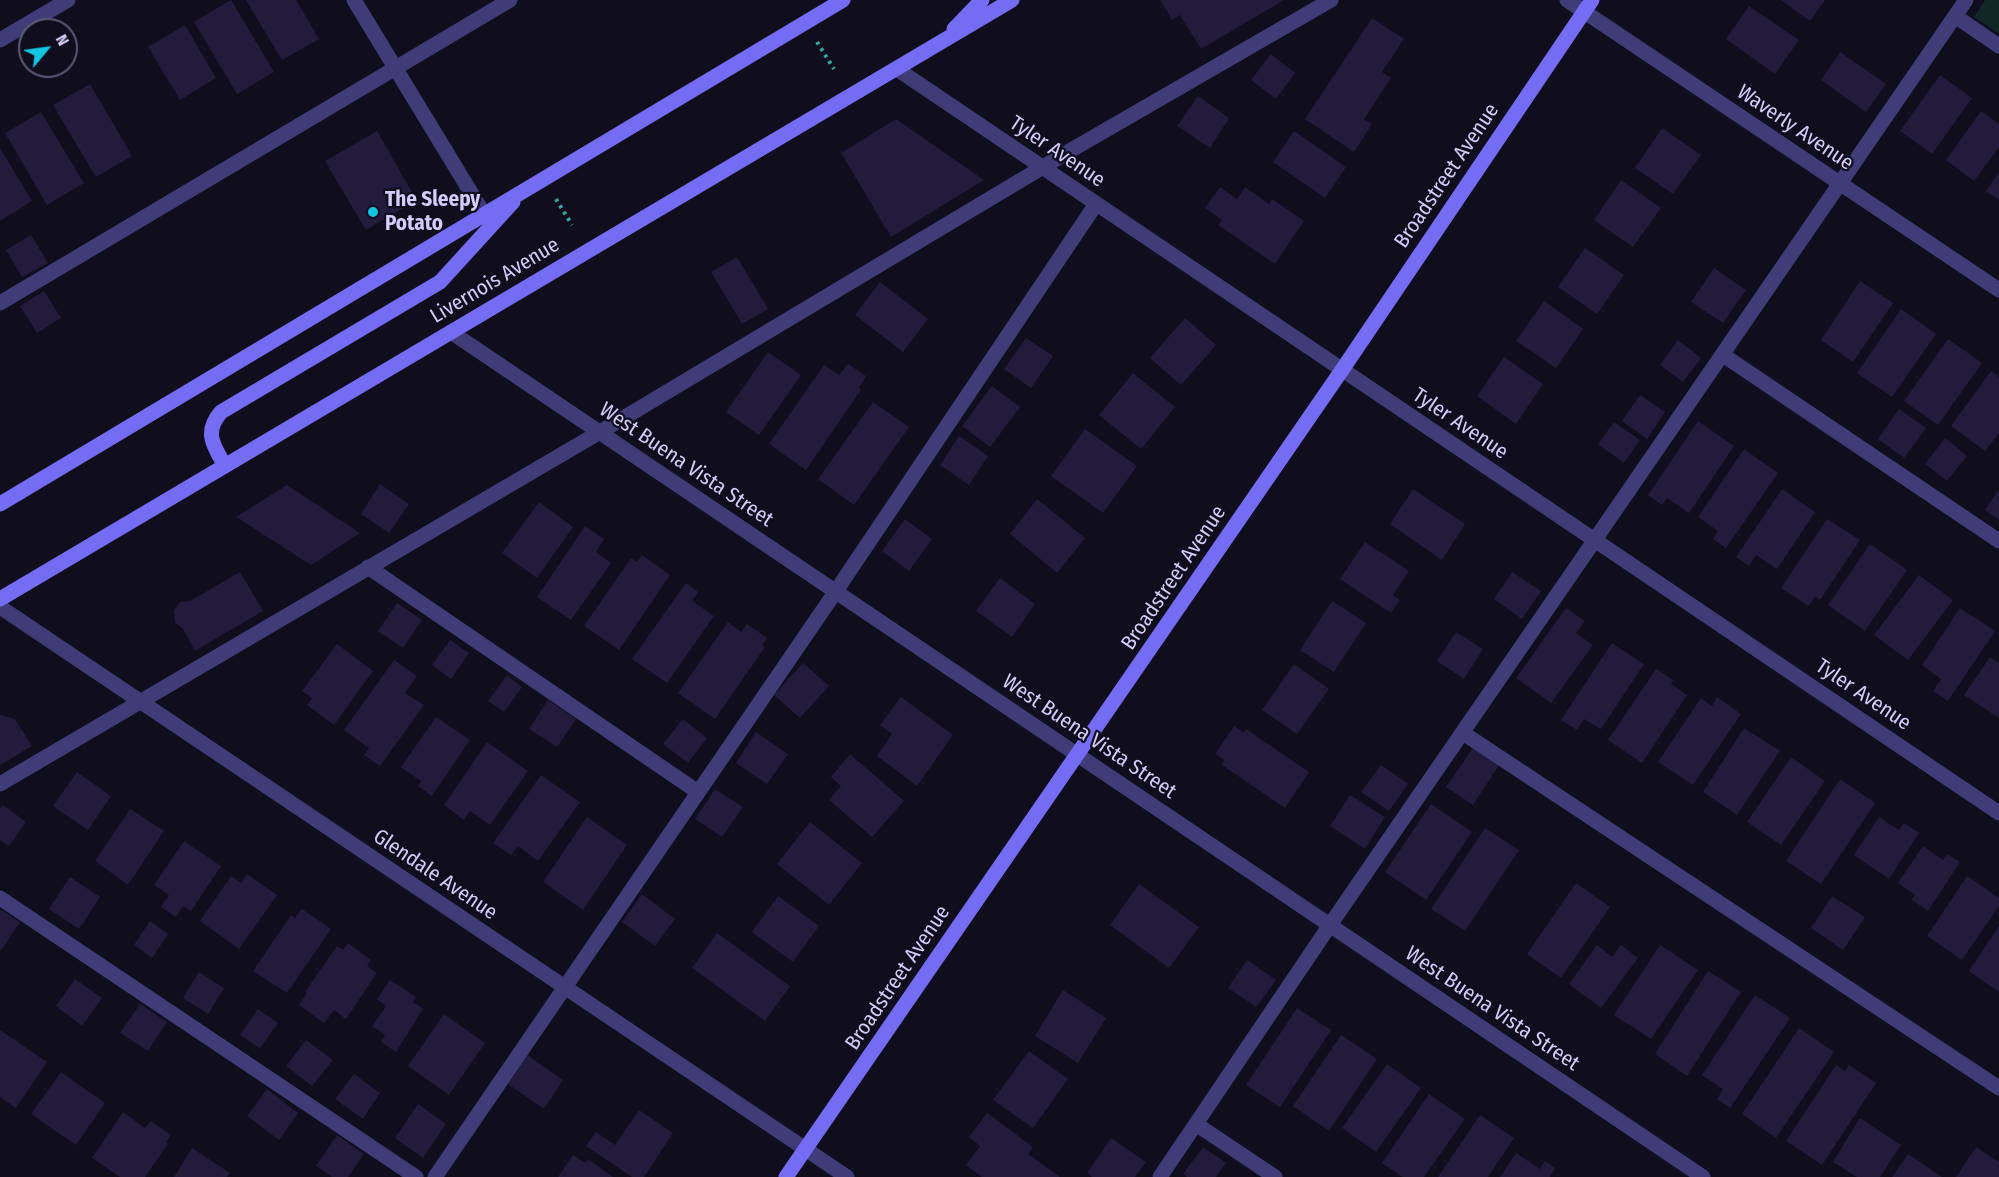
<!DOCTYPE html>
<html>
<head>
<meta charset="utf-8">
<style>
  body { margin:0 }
  #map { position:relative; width:1999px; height:1177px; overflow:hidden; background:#100d1d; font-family:"Fira Sans Condensed",sans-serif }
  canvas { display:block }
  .north { position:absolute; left:18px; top:18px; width:60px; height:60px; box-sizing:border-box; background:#100d1d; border:2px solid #5e5a76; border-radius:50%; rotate:61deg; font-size:16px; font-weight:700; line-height:24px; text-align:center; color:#d4cdfb }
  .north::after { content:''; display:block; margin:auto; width:21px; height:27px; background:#12c6e2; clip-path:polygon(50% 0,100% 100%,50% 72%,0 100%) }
</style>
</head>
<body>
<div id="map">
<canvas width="1999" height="1177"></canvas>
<div class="north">N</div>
</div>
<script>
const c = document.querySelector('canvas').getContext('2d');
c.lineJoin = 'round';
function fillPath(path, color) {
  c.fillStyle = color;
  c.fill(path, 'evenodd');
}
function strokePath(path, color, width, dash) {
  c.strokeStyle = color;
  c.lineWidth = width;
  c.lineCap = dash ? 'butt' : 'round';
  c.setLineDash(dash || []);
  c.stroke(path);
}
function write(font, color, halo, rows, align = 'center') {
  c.font = font + ' "Fira Sans Condensed",sans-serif';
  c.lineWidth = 4.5;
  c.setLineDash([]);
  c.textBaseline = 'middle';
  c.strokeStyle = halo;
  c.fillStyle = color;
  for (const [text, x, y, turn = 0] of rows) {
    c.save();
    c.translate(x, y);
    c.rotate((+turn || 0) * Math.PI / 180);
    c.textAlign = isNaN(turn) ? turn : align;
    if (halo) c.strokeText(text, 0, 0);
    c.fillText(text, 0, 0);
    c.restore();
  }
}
fillPath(new Path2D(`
  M1985,0H1999V34L1974,17Z`), '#112626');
fillPath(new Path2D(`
  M231,0L274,72L237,94L194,22Z
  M246,0H296L319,39L282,60Z
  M1160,0H1284L1201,49L1180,15L1172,20Z
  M1781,0H1825L1810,21Z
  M1749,6L1799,40L1775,74L1726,39Z
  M1372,18L1404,39L1382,72L1391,78L1364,119L1372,124L1354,152L1305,119Z
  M185,25L216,78L180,100L148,47Z
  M1840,52L1886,84L1866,112L1821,80Z
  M1271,54L1295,73L1276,99L1251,80Z
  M1940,75L1972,98L1932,154L1900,131Z
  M90,84L132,156L96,177L53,105Z
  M1198,96L1229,118L1210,148L1177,126Z
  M1981,111L1999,124V147L1974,181L1946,160Z
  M41,112L84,183L47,205L5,133Z
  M896,119L984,180L891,237L841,153Z
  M1662,128L1701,155L1673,194L1635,168Z
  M377,131L413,194L410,204L366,230L325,161Z
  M1294,131L1346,167L1325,198L1273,162Z
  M0,148L32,201L0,221Z
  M1999,172V200L1986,191Z
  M1621,180L1661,208L1633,247L1594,220Z
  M1220,187L1237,199L1245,187L1269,204L1272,199L1304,221L1275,264L1218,225L1222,220L1205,208Z
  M31,235L48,263L22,277L6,250Z
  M1585,248L1624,275L1597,314L1558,287Z
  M737,257L768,309L742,324L711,272Z
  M1714,268L1746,290L1723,323L1691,302Z
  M1860,281L1893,303L1853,362L1821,340Z
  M880,282L928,319L903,352L855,315Z
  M44,291L61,318L37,333L20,306Z
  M1544,301L1583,329L1556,368L1516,341Z
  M1901,309L1936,334L1892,397L1857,373Z
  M1185,318L1216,345L1181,385L1150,358Z
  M1026,338L1053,356L1031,388L1004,369Z
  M1948,339L1982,363L1938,425L1904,401Z
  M1678,340L1701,358L1683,382L1660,365Z
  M768,352L801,375L759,435L726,412Z
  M1504,357L1543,384L1516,424L1477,396Z
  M848,364L866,376L859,388L861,390L806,470L769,444L824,365L839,375Z
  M1991,371L1999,377V433L1985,451L1951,426Z
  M1133,373L1175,407L1141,449L1099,415Z
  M992,386L1020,407L990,447L962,426Z
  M1640,395L1665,412L1647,439L1622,421Z
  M873,402L909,427L854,505L818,479Z
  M1899,409L1926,428L1904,458L1878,439Z
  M1698,421L1734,446L1689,513L1667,498L1662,505L1648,495Z
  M1614,422L1640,440L1624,463L1598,444Z
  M1085,429L1137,466L1103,513L1051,476Z
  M959,436L988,456L969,485L940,465Z
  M1945,438L1967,456L1947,481L1925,464Z
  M1744,449L1778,473L1726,548L1713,539L1718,531L1698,517Z
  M380,484L409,504L389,533L361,514Z
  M287,485L360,533L311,565L236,517Z
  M1413,489L1465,524L1442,560L1390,524Z
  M1782,489L1815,512L1777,569L1756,555L1749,566L1736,557Z
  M1999,489V520L1985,510Z
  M1037,499L1085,538L1057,573L1010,534Z
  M539,502L573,527L537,578L502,553Z
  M905,519L932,539L909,571L882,551Z
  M1827,519L1860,540L1820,600L1815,596L1809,606L1781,588Z
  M585,526L604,539L596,552L611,563L571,620L537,597Z
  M1365,542L1409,571L1393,595L1400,600L1391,613L1340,579Z
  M1870,544L1907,570L1865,631L1828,605Z
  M642,555L670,575L619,650L584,626L631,558L637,562Z
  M240,572L263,611L195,651L183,629L175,622L174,610L180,602L190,601Z
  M1512,572L1541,591L1522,619L1494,599Z
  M1919,575L1953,600L1908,660L1874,635Z
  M1000,578L1035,604L1012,637L976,611Z
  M686,583L698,592L692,601L714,616L667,683L632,659Z
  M1332,601L1366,623L1334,672L1300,650Z
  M397,603L422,620L403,648L378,631Z
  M1566,608L1585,621L1576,633L1593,645L1551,703L1516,678Z
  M1960,608L1995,631L1948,701L1933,691L1941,679L1922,665Z
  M728,622L741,632L747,624L767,638L762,645L765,647L715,719L678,693Z
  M1456,632L1483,649L1464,679L1437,661Z
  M450,640L469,653L451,679L432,665Z
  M1612,643L1644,664L1601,729L1584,719L1577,730L1561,720Z
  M337,644L373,671L334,725L307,705L312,698L302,691Z
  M1990,657L1999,663V718L1964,695Z
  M394,660L417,676L405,693L424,705L380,766L364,755L369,748L344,730Z
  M803,663L829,686L800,718L774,695Z
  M1294,664L1329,689L1297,734L1262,710Z
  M1656,669L1673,680L1671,684L1687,695L1642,763L1608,740Z
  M507,675L522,687L504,712L488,701Z
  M901,697L953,735L917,786L877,756L892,734L880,725Z
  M1717,697L1741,714L1693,785L1658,762L1701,698L1712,706Z
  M548,700L576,719L557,747L529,729Z
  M0,715L15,719L32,746L0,765Z
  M436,717L470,740L432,796L418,786L421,781L401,767Z
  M683,719L707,738L688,763L663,744Z
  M1234,726L1244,733L1246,729L1309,772L1285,808L1222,765L1224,760L1215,754Z
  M1744,728L1780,751L1737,815L1703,792Z
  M756,732L788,754L767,784L736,763Z
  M487,742L528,771L490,825L470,811L464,820L444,805Z
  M1473,748L1499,765L1473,805L1446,787Z
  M850,754L904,801L872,837L829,800L841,786L831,777Z
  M1791,757L1825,781L1781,845L1747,822Z
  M1381,765L1408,784L1389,811L1361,792Z
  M77,772L111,796L88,830L53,806Z
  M541,775L580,802L538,861L518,846L511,855L493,843Z
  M1840,779L1875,803L1821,884L1786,861Z
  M715,789L743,807L722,837L695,819Z
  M1350,795L1385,817L1365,849L1330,826Z
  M1431,804L1472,832L1426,900L1385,872Z
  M3,805L26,822L9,846L0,840V809Z
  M130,809L164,831L128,885L95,861Z
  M587,817L627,845L583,910L543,882Z
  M1879,817L1899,830L1904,823L1919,833L1889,879L1854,855Z
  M810,822L862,863L829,905L777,864Z
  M1485,828L1519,850L1465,931L1431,909Z
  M184,841L221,866L191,911L183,906L176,917L161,907L169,895L154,885Z
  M1923,846L1943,860L1947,854L1960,862L1928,911L1912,900L1915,895L1898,883Z
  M247,874L277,895L239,949L200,921L231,876L241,883Z
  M1967,876L1999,898V906L1962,960L1927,936Z
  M70,877L100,897L79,929L49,909Z
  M1576,883L1610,907L1561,978L1527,954Z
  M1139,884L1199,927L1169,968L1110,925Z
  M642,894L675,919L655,946L622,922Z
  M778,896L819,926L793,962L752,932Z
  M1832,896L1865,917L1843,950L1811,928Z
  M0,909L20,922L1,951L0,950Z
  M302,909L331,929L287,993L253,971L291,915L295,918Z
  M150,921L168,934L152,958L134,945Z
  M1999,926V992L1969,971Z
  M717,933L790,986L765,1021L692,968Z
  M348,943L371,960L367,966L377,973L346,1019L334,1010L324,1023L299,1005L307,993L305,992L337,946L343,950Z
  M1597,945L1612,957L1621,945L1638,958L1601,1008L1569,984Z
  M1660,945L1698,970L1651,1039L1614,1015Z
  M1247,960L1276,980L1256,1007L1228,988Z
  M1708,971L1741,992L1687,1076L1655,1054Z
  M199,972L224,988L208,1014L183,998Z
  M75,979L102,998L82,1026L56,1006Z
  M390,980L416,997L413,1002L423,1009L396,1052L381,1042L385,1035L372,1026L386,1006L377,999Z
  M1063,990L1106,1018L1078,1063L1035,1036Z
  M1755,995L1790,1018L1730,1108L1717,1099L1723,1089L1702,1075Z
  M140,1004L167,1022L148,1051L120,1033Z
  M1297,1008L1331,1030L1280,1107L1246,1085Z
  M258,1009L278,1023L260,1048L240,1035Z
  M444,1014L485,1043L449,1095L408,1066Z
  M1799,1028L1834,1052L1776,1138L1742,1114Z
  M0,1030L47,1062L16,1108L0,1097Z
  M1341,1035L1377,1059L1329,1131L1293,1106Z
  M306,1040L333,1060L312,1086L286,1066Z
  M1029,1051L1068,1079L1033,1128L993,1100Z
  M527,1055L563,1080L544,1109L508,1084Z
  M1387,1064L1421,1088L1376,1152L1342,1128Z
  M1836,1065L1845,1071L1849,1065L1876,1083L1822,1165L1786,1141Z
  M61,1072L105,1103L76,1145L31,1114Z
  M354,1074L380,1093L363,1119L335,1099Z
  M267,1089L298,1113L279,1140L247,1116Z
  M1429,1094L1465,1119L1424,1177H1403L1382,1163Z
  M418,1104L446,1124L423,1158L395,1138Z
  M639,1110L673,1133L644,1177H632L586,1146L596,1132L615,1145Z
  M123,1112L145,1128L151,1121L171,1135L166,1142L168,1144L145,1177H120L92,1158Z
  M987,1113L1033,1147L1028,1154L1060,1177H982L966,1165L980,1146L969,1137Z
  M1480,1115L1514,1138L1488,1177H1438Z
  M1860,1118L1901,1145L1880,1177H1857L1833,1162Z
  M337,1135L364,1154L348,1177H332L316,1166Z
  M1111,1138L1146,1162L1135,1177H1092L1087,1173Z
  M1203,1147L1226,1163L1216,1177H1187L1183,1174Z
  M1976,1147L1999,1162V1177H1956Z
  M192,1148L230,1173L227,1177H174Z
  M1516,1153L1540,1169L1545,1161L1555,1168L1550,1177H1500Z
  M1908,1154L1942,1177H1892Z
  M573,1155L585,1163L588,1159L613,1177H558Z`), '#231b3c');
strokePath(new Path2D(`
  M817,42L834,69
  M556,199L572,225`), '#37a6a3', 4, [3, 4.5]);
strokePath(new Path2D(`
  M1955,16L1999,46
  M0,303L510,0
  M1723,355L1999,541
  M368,567L698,792
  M1463,733L1999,1088
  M0,784L600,432L1073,149L1331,0
  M0,898L416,1177
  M1196,1124L1275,1177
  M435,1177L836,591L1096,204
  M1160,1177L1330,925L1966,0`), '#403c78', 15);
strokePath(new Path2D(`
  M354,0L484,214
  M1567,0L1999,290
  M0,40L68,0
  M897,69L1999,813
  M451,332L1703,1177
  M0,607L847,1177`), '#403c78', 15);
strokePath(new Path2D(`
  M954,29L982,0
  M225,466C214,446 203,433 221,412L440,282L513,202
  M0,504L843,0
  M0,599L1012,0
  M786,1177L1342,370L1592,0`), '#746cf3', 15);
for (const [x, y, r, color] of [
  [373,212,6,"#12c6e2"]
]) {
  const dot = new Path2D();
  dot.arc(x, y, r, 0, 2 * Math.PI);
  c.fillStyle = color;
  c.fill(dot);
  strokePath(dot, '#100d1d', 2);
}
write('21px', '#d4cdfb', '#100d1d', [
  ["Waverly Avenue",1795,128,34],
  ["Tyler Avenue",1057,152,34],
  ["Broadstreet Avenue",1447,176,-56],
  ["Livernois Avenue",495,281,-31],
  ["Tyler Avenue",1460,424,34],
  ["West Buena Vista Street",686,465,34],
  ["Broadstreet Avenue",1174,578,-56],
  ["Tyler Avenue",1863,695,34],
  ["West Buena Vista Street",1089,737,34],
  ["Glendale Avenue",435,875,34],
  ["Broadstreet Avenue",898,978,-56],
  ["West Buena Vista Street",1492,1009,34]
]);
write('bold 21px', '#d4cdfb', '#100d1d', [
  ["The Sleepy",385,200],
  ["Potato",385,224]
], 'left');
</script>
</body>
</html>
